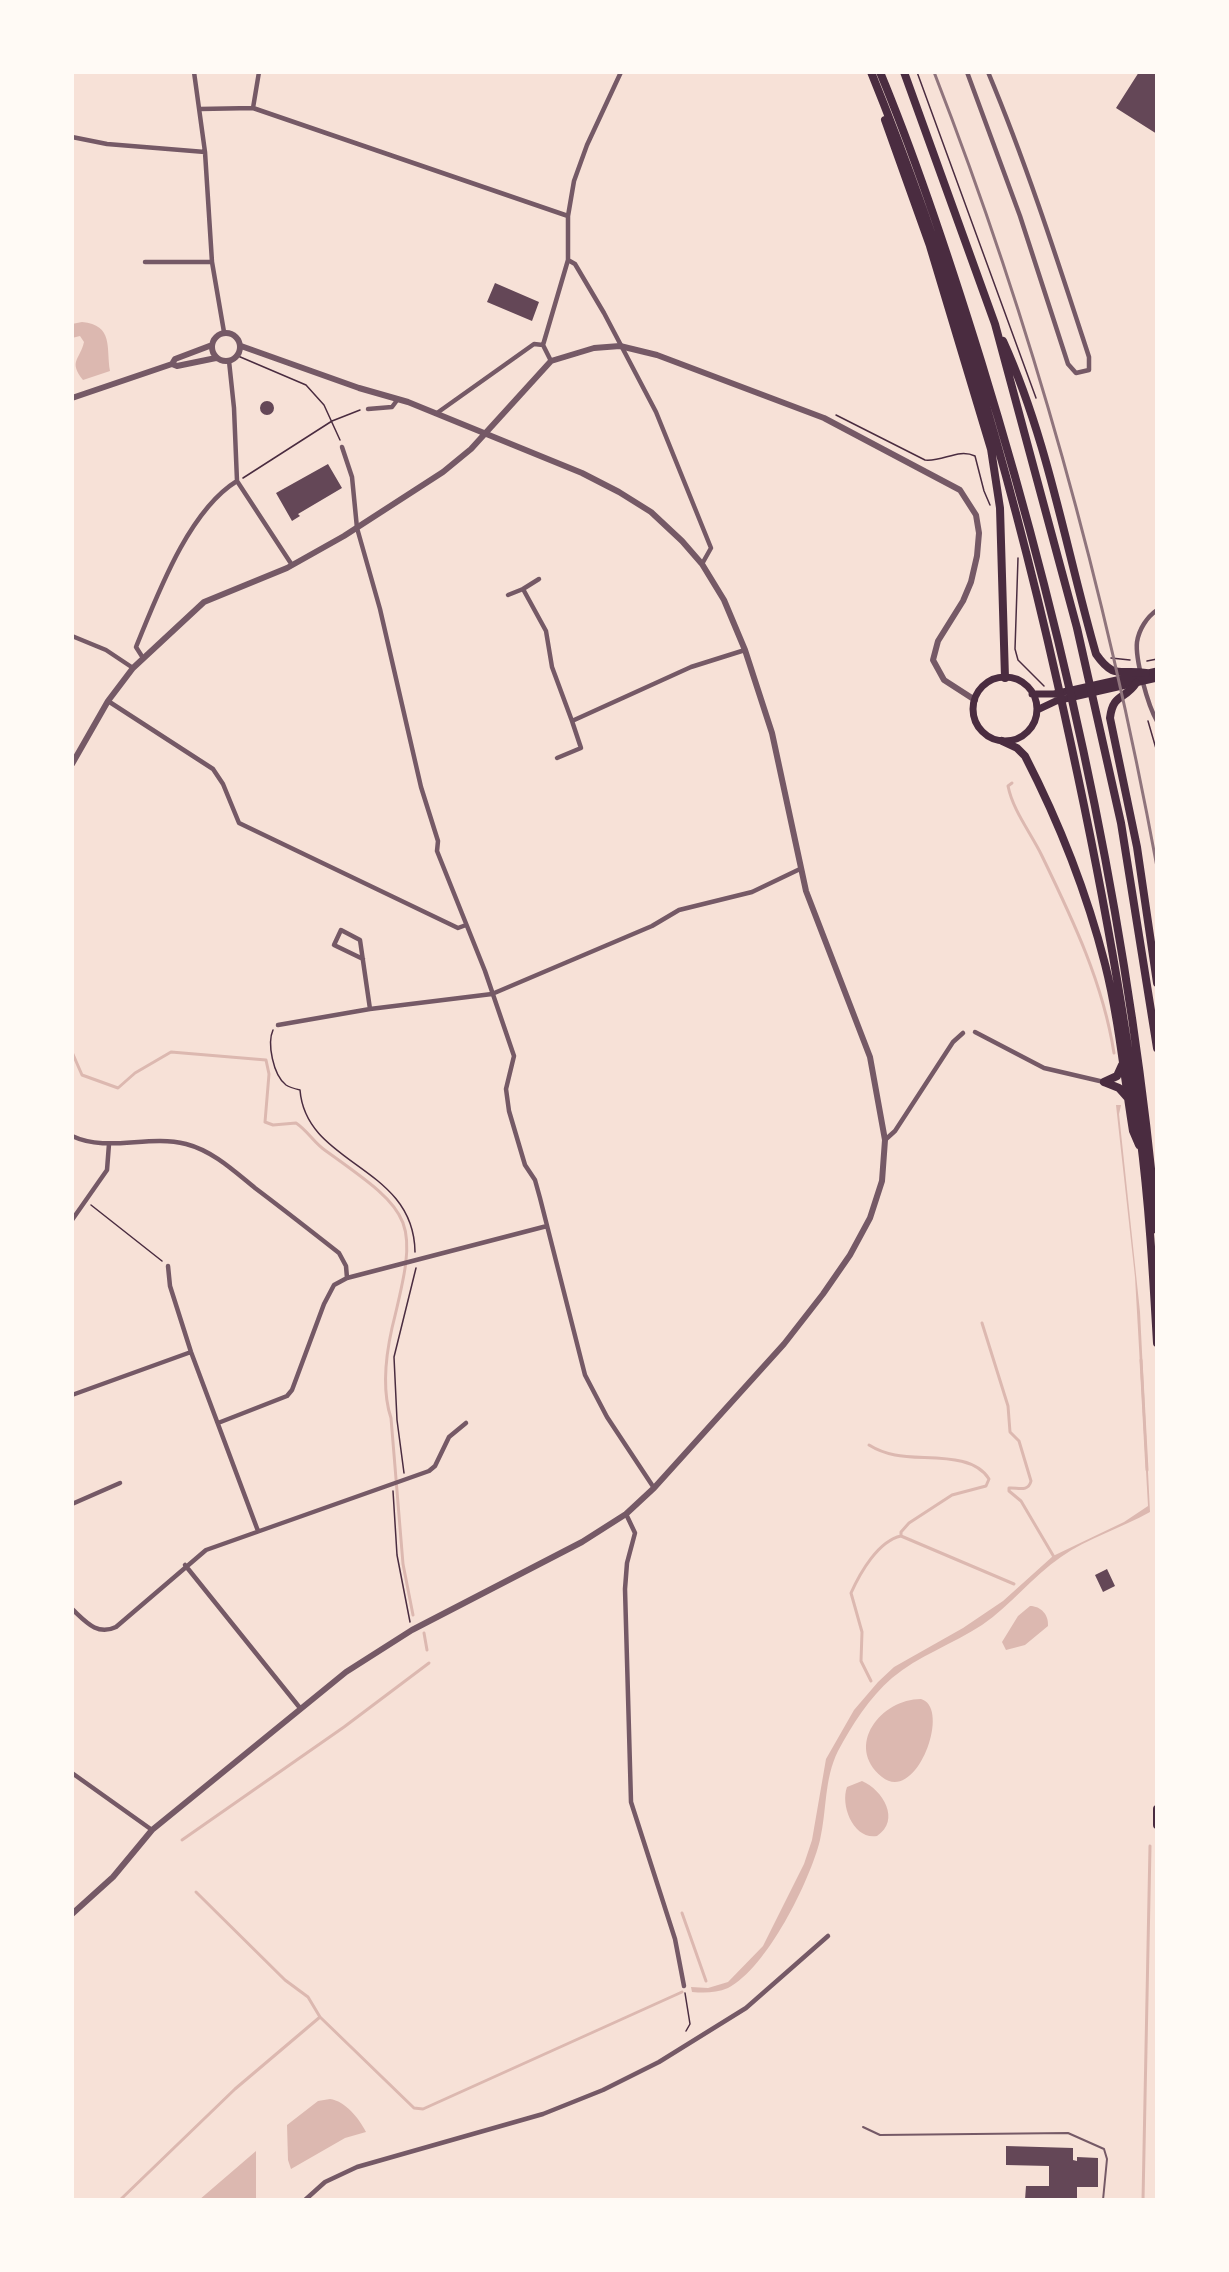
<!DOCTYPE html>
<html>
<head>
<meta charset="utf-8">
<style>
  body { margin:0 }
  #map { position:relative; width:1229px; height:2272px; overflow:hidden; background:#f7e1d7; font-family:Cabin,sans-serif }
  canvas { display:block }
  .frame { position:absolute; inset:0; border:74px solid #fffaf5; pointer-events:none }
</style>
</head>
<body>
<div id="map">
<canvas width="1229" height="2272"></canvas>
<div class="frame"></div>
</div>
<script>
const c = document.querySelector('canvas').getContext('2d');
c.lineJoin = 'round';
function fillPath(path, color) {
  c.fillStyle = color;
  c.fill(path, 'evenodd');
}
function strokePath(path, color, width, dash) {
  c.strokeStyle = color;
  c.lineWidth = width;
  c.lineCap = dash ? 'butt' : 'round';
  c.setLineDash(dash || []);
  c.stroke(path);
}
fillPath(new Path2D(`
  M82,322C114,325 106,348 110,371L83,380C68,361 80,360 84,342L80,336L72,338V324Z
  M1116,1105H1121L1119,1114L1140,1312L1150,1512C1122,1528 1087,1538 1061,1557C1032,1577 1011,1605 982,1625C953,1644 918,1656 892,1678C869,1698 852,1725 838,1751C824,1779 827,1810 820,1840C810,1881 767,1968 728,1988C716,1993 705,1993 692,1992L691,1987L708,1988L728,1982L763,1946L804,1864L812,1840L826,1759L854,1710L878,1682L894,1667L963,1628L1003,1601L1053,1556L1124,1522L1148,1506L1135,1277Z
  M1030,1606C1041,1606 1049,1615 1048,1626L1025,1645L1006,1650L1002,1642L1018,1616Z
  M921,1699C952,1708 916,1805 882,1777C844,1746 881,1699 921,1699Z
  M862,1781C883,1790 901,1820 877,1836C854,1840 840,1806 847,1787Z
  M330,2099C345,2101 359,2118 366,2132L345,2138L291,2169L288,2160L287,2125L318,2101Z
  M256,2151V2200H199Z`), '#dcb8b0');
strokePath(new Path2D(`
  M1012,783L1008,786C1013,811 1031,833 1042,856C1073,920 1103,983 1114,1053
  M72,1052L82,1075L118,1088L135,1073L171,1052L266,1060L269,1074L265,1122L273,1125L296,1123C308,1131 314,1143 326,1151C416,1215 419,1219 392,1328C386,1355 382,1391 391,1418L403,1564L413,1615
  M982,1323L1008,1406L1010,1432L1019,1441L1031,1481C1028,1493 1017,1487 1009,1488V1491L1021,1501L1054,1557
  M1141,1360L1147,1470
  M869,1445C877,1450 885,1453 895,1455C923,1461 972,1451 989,1479L986,1486L952,1495L909,1523L901,1532V1536L1014,1584
  M424,1633L427,1650
  M871,1681L861,1661L862,1632L851,1593C860,1573 878,1541 901,1536
  M182,1840L344,1727L429,1663
  M196,1892L285,1980L308,1997L320,2017L414,2108L423,2109L682,1992
  M682,1913L706,1981
  M120,2200L235,2089L320,2017
  M1143,2200L1150,1846`), '#dcb8b0', 3);
fillPath(new Path2D(`
  M1139,72H1157V134L1116,108Z
  M495,283L539,302L532,321L487,302Z
  M260 408a7 7 0 1 1 14 0a7 7 0 1 1-14 0Z
  M328,464L342,488L298,514L300,516L292,521L276,493Z
  M1107,1569L1115,1586L1103,1592L1095,1575Z
  M1006,2146L1073,2148V2160L1077,2161V2157L1098,2158V2187H1077V2200H1025L1026,2186H1049V2166L1006,2165Z`), '#644757');
strokePath(new Path2D(`
  M917,72L1036,398
  M238,356L306,385L324,405L340,440
  M836,415L925,460C943,462 958,448 975,456L984,491L990,505
  M243,478L332,421L360,410
  M1018,558L1015,649L1018,660L1044,686
  M1111,658L1130,660
  M1147,661L1157,659
  M1148,721L1157,752
  M273,1030C267,1043 273,1075 286,1085C289,1087 296,1089 300,1090C306,1166 414,1165 415,1252
  M91,1205L162,1261
  M404,1473L397,1420L394,1357L416,1268
  M393,1491L397,1555L410,1622
  M685,1993L690,2024L686,2031`), '#4a2c40', 1.5);
strokePath(new Path2D(`
  M863,2127L880,2135L1068,2133L1104,2149L1107,2159L1103,2200`), '#755966', 2);
strokePath(new Path2D(`
  M194,72L205,152L212,262L224,332
  M967,72L1020,216L1068,364L1076,373L1089,370V357C1058,262 1027,165 988,72
  M253,108L259,72
  M200,109L253,108L568,216
  M72,137L107,144L205,152
  M568,260L575,264L604,313L656,412L711,548L702,564
  M145,262H212
  M229,361L234,408L237,481L292,565
  M551,361L543,345L568,260V216L574,181L587,145L621,72
  M368,409L392,407L398,399
  M437,413L534,344L543,345
  M342,447L352,477L357,528L380,609L421,787L438,841L437,851L485,971L514,1056L506,1089L509,1111L525,1165L535,1180L540,1198L585,1375L607,1417L654,1488
  M539,579L523,589L546,631L552,667L572,721L691,667L745,650
  M508,595L523,589
  M1157,610C1147,617 1139,629 1137,642C1135,659 1148,706 1157,721
  M72,636L106,650L133,668
  M143,658L136,647C157,596 188,511 237,481
  M108,701L213,769L223,784L239,823L458,928L466,925
  M557,758L581,748L572,721
  M363,959L334,945L341,930L360,940L370,1009
  M278,1025L370,1009L492,994L652,926L679,910L752,892L800,869
  M975,1032L1044,1068L1104,1082
  M72,1136C108,1153 148,1134 186,1144C213,1151 234,1171 255,1188C283,1209 311,1231 339,1253L346,1266L347,1278
  M885,1140L895,1131L953,1042L963,1033
  M72,1220L107,1170L109,1144
  M168,1266L170,1286L191,1352L258,1531
  M72,1395L191,1352
  M218,1423L287,1396L292,1390L324,1304L334,1285L347,1278L547,1226
  M72,1504L120,1483
  M626,1514L635,1533L627,1563L625,1589L631,1802L675,1939L684,1986
  M185,1565L300,1708
  M72,1609C86,1622 97,1636 116,1627L206,1550L429,1471L435,1466L449,1437L466,1423
  M72,1773L152,1830
  M305,2200L325,2182L357,2167L543,2114L603,2090L659,2062L746,2008L828,1936`), '#755966', 4.5);
strokePath(new Path2D(`
  M212 347a14 14 0 1 1 28 0a14 14 0 1 1-28 0Z
  M172,364L175,359L212,345
  M72,398L172,364L177,366L216,358
  M72,764L108,701L133,668L204,602L287,568L344,536L443,472L471,449L551,361L594,348L620,346L657,355L824,418L960,490L976,515L979,533L977,556L971,582L963,601L938,641L933,660L944,680L975,700
  M72,1914L113,1877L152,1830L346,1672L412,1630L582,1542L626,1514L654,1488L784,1344L823,1294L850,1255L870,1218L882,1181L885,1140L870,1057L806,891L772,733L745,650L724,600L702,564L682,541L651,512L619,492L582,473L408,402L359,388L241,346`), '#755966', 6);
strokePath(new Path2D(`
  M973 709a32 32 0 1 1 64 0a32 32 0 1 1-64 0Z
  M1032,694H1054L1157,671
  M1037,710L1056,701L1157,678`), '#4a2c40', 7);
strokePath(new Path2D(`
  M871,72C951,269 1010,473 1057,681C1091,831 1121,981 1140,1134C1149,1203 1153,1273 1157,1343
  M880,72C919,166 951,264 981,361C1068,644 1131,935 1157,1230
  M904,72L995,324L1077,628L1121,823L1157,1048
  M885,120L930,246L991,449L1000,508L1005,678
  M1003,341C1048,440 1066,550 1096,654C1114,680 1120,669 1146,673
  M1136,683C1125,700 1113,693 1110,718L1137,847L1157,983
  M1002,741L1017,748L1025,756C1060,824 1086,890 1105,964C1119,1019 1124,1076 1133,1131L1139,1145
  M1104,1082L1119,1088L1127,1097
  M1104,1082L1117,1076L1122,1065
  M1157,1809V1825`), '#4a2c40', 8);
strokePath(new Path2D(`
  M934,72C1034,329 1107,596 1157,867`), '#8f747c', 3);
</script>
</body>
</html>
